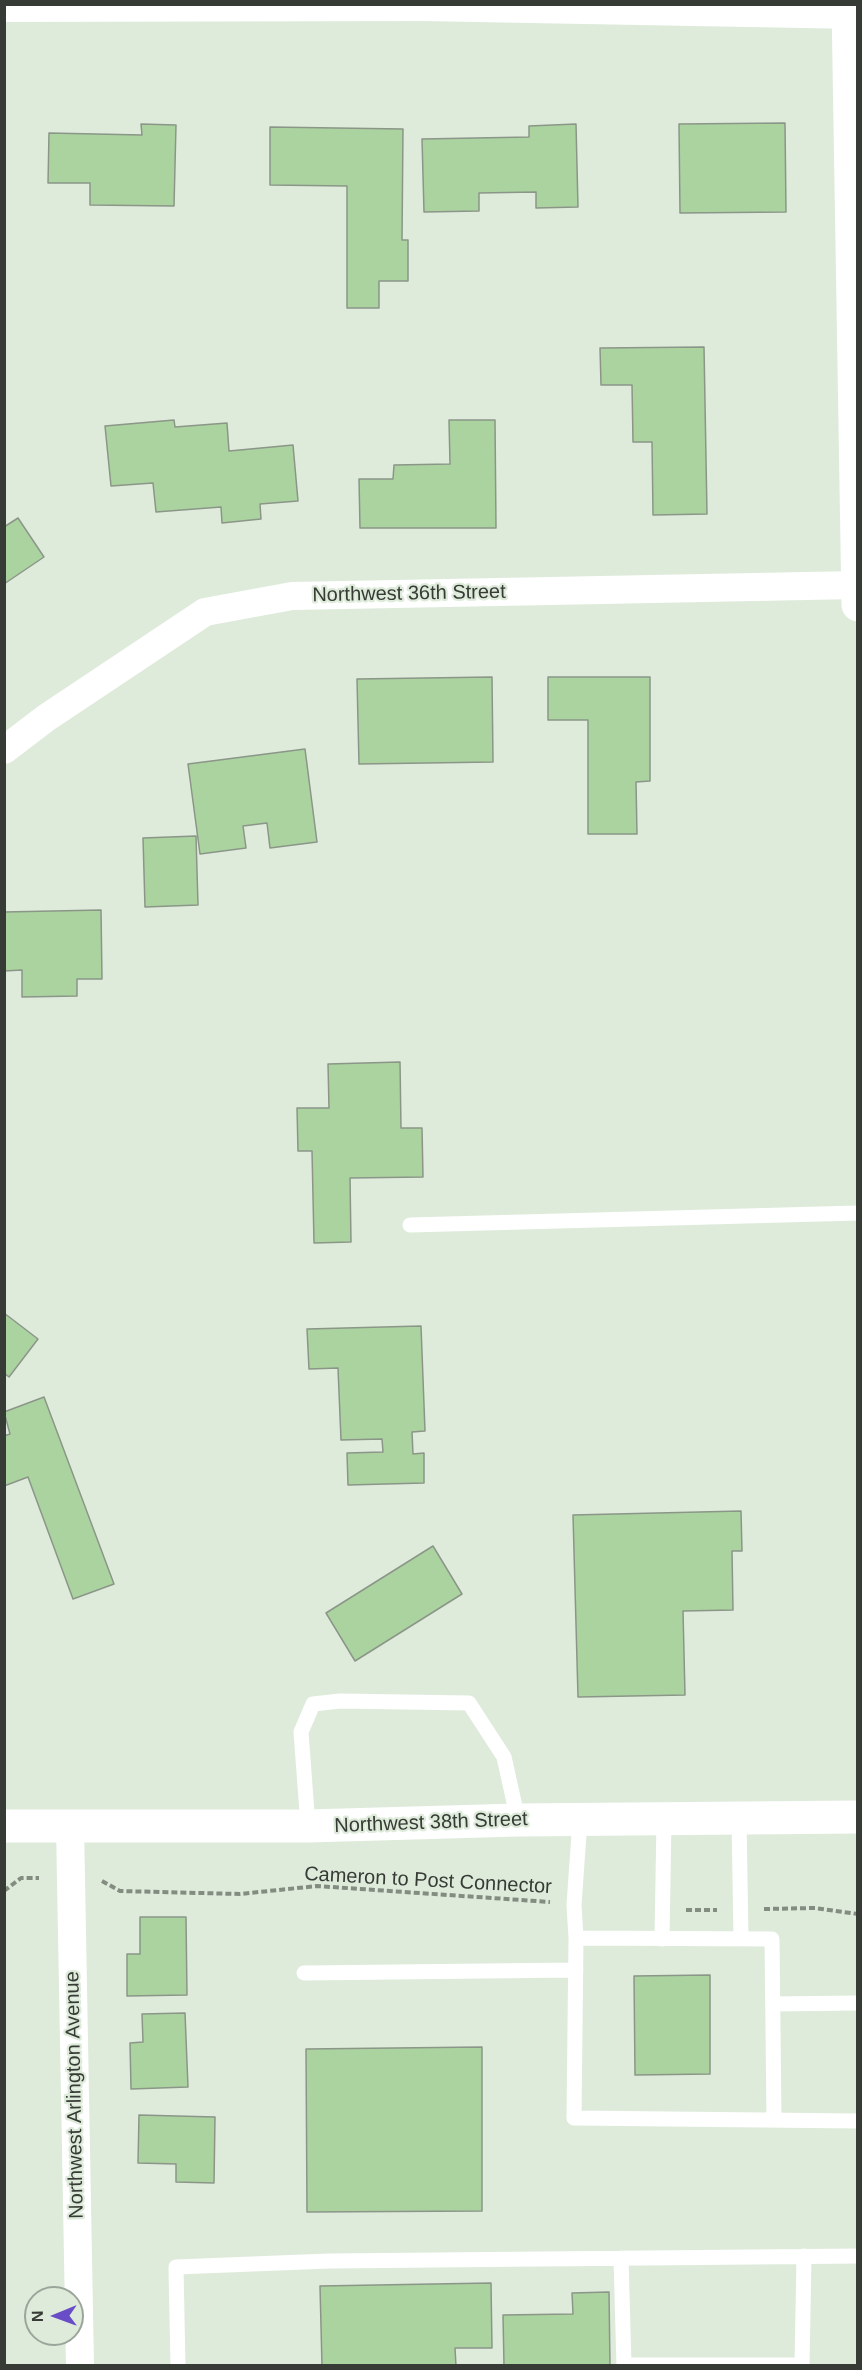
<!DOCTYPE html>
<html>
<head>
<meta charset="utf-8">
<style>
  body { margin:0 }
  #map { position:relative; width:862px; height:2370px; overflow:hidden; background:#deebdb; font-family:Helvetica,sans-serif }
  canvas { display:block }
  .frame { position:absolute; inset:0; border:6px solid #373b35; pointer-events:none }
  .north { position:absolute; left:24px; top:2286px; width:60px; height:60px; box-sizing:border-box; background:#deebdb; border:2px solid #9ba599; border-radius:50%; rotate:269deg; font-size:16px; font-weight:700; line-height:24px; text-align:center; color:#373b35 }
  .north::after { content:''; display:block; margin:auto; width:21px; height:27px; background:#684dc6; clip-path:polygon(50% 0,100% 100%,50% 72%,0 100%) }
</style>
</head>
<body>
<div id="map">
<canvas width="862" height="2370"></canvas>
<div class="frame"></div>
<div class="north">N</div>
</div>
<script>
const c = document.querySelector('canvas').getContext('2d');
c.lineJoin = 'round';
function fillPath(path, color) {
  c.fillStyle = color;
  c.fill(path, 'evenodd');
}
function strokePath(path, color, width, dash) {
  c.strokeStyle = color;
  c.lineWidth = width;
  c.lineCap = dash ? 'butt' : 'round';
  c.setLineDash(dash || []);
  c.stroke(path);
}
function write(font, color, halo, rows, align = 'center') {
  c.font = font + ' Helvetica,sans-serif';
  c.lineWidth = 4.5;
  c.setLineDash([]);
  c.textBaseline = 'middle';
  c.strokeStyle = halo;
  c.fillStyle = color;
  for (const [text, x, y, turn = 0] of rows) {
    c.save();
    c.translate(x, y);
    c.rotate((+turn || 0) * Math.PI / 180);
    c.textAlign = isNaN(turn) ? turn : align;
    if (halo) c.strokeText(text, 0, 0);
    c.fillText(text, 0, 0);
    c.restore();
  }
}
const building = new Path2D(`
  M785,123L786,212L680,213L679,124Z
  M141,124L176,125L174,206L90,205V183H48L49,133L142,135Z
  M576,124L578,207L536,208V192L479,193V211L424,212L422,139L529,137V126Z
  M270,127L403,129L402,240H408V281H379V308H347V186L270,185Z
  M704,347L707,514L653,515L652,442H633L632,385H601L600,348Z
  M174,420L175,427L227,423L229,451L293,445L298,501L260,504L261,519L222,523L221,507L156,512L153,483L111,486L105,426Z
  M449,420H495L496,528H360L359,479H393L394,465L450,464Z
  M18,518L44,557L4,584V527Z
  M492,677L493,762L359,764L357,679Z
  M548,677H650V781L636,782L637,834H588V720H548Z
  M305,749L317,842L270,848L267,823L243,826L246,848L200,854L188,764Z
  M196,836L198,905L145,907L143,838Z
  M101,910L102,979H77V996L22,997V970L4,971V912Z
  M400,1062L401,1128H422L423,1177L350,1178L351,1242L314,1243L312,1151H298L297,1108H329L328,1064Z
  M4,1313L38,1339L9,1377L4,1373Z
  M421,1326L425,1431L412,1432L413,1454L424,1453V1483L348,1485L347,1453L383,1452L382,1439L341,1440L338,1368L309,1369L307,1329Z
  M44,1397L114,1584L73,1599L28,1477L4,1486V1436L10,1434L4,1412Z
  M741,1511L742,1551H732L733,1610L683,1611L685,1695L578,1697L573,1515Z
  M433,1546L462,1594L355,1661L326,1613Z
  M140,1917H186L187,1995L127,1996V1954H140Z
  M710,1975V2074L635,2075L634,1976Z
  M185,2013L188,2087L131,2089L130,2043L143,2042L142,2014Z
  M482,2047V2211L307,2212L306,2049Z
  M139,2115L215,2117L214,2183L176,2182V2164L138,2163Z
  M491,2283L492,2348H455L456,2366H322L320,2286Z
  M609,2292L610,2366H504L503,2315L573,2314L572,2293Z`);
fillPath(building, '#abd3a0');
strokePath(building, '#8b9688', 1.5);
strokePath(new Path2D(`
  M102,1881L120,1891L240,1894L317,1886L550,1902
  M4,1891L21,1878H39
  M764,1909L815,1908L858,1914
  M686,1910H717`), '#848c81', 4, [6, 3]);
strokePath(new Path2D(`
  M410,1225L858,1213
  M739,1818L741,1939
  M308,1826L301,1732L313,1704L340,1701L469,1703L504,1757L518,1820
  M576,1938L574,1905L580,1820
  M662,1939L664,1819
  M304,1973L576,1970
  M773,2004L858,2003
  M774,2120L772,1939L576,1938L574,2118L858,2121
  M621,2258L624,2366
  M624,2365H802
  M178,2366L176,2267L329,2261L858,2256
  M802,2366L804,2256`), '#fff', 15);
strokePath(new Path2D(`
  M4,8L421,7L858,15
  M4,750L46,718L205,612L292,596L858,585
  M70,1825L80,2366`), '#fff', 28);
strokePath(new Path2D(`
  M848,4L858,605
  M4,1826H308L518,1820L858,1817`), '#fff', 33);
write('20px', '#373b35', '#deebdb', [
  ["Northwest 36th Street",409,594,-1],
  ["Northwest 38th Street",431,1823,-2],
  ["Cameron to Post Connector",428,1881,3],
  ["Northwest Arlington Avenue",75,2095,-91]
]);
</script>
</body>
</html>
